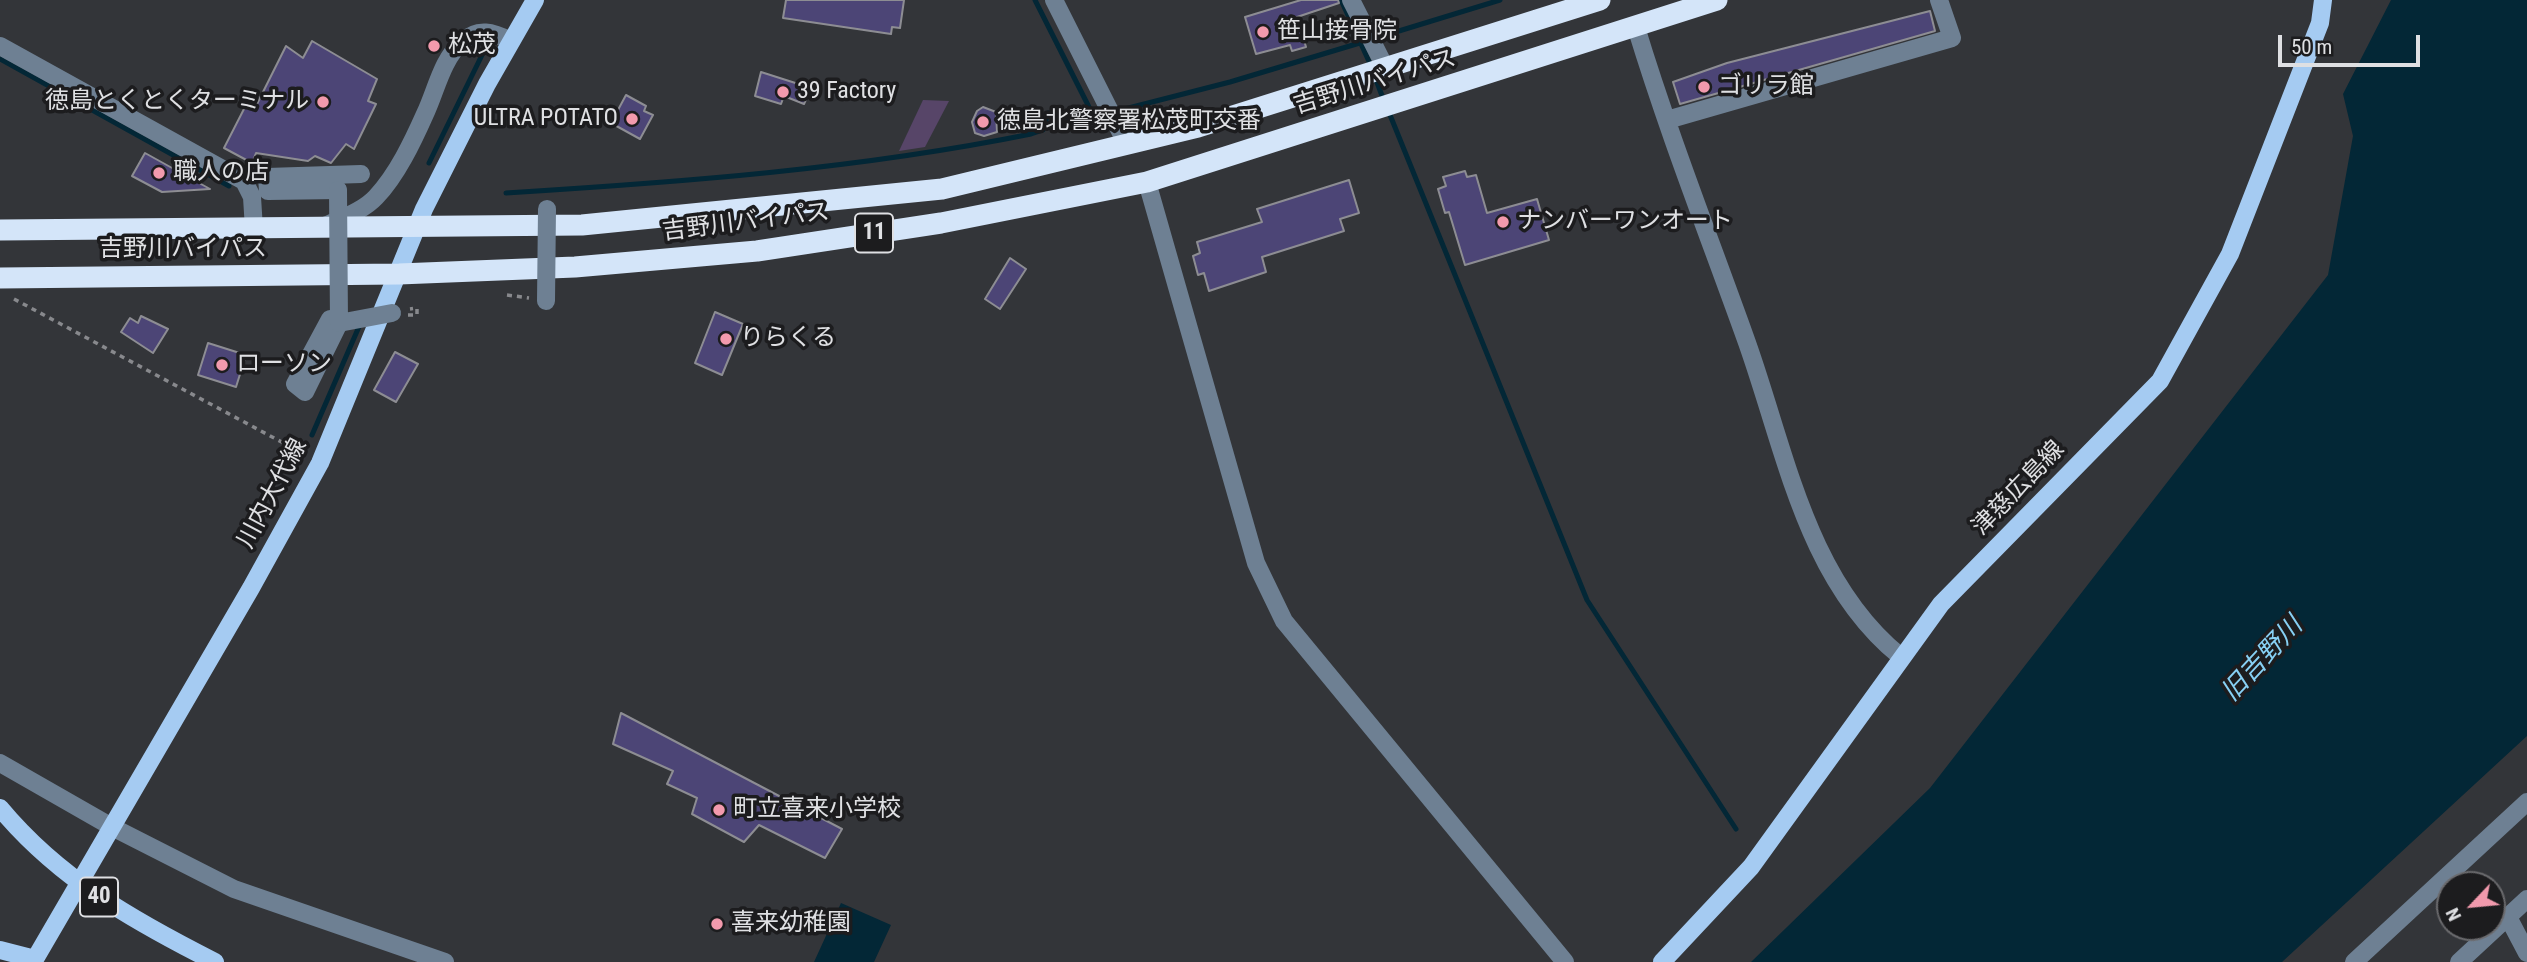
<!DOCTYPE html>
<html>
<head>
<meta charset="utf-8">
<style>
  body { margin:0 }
  #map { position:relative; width:2527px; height:962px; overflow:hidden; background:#333539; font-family:"Roboto Condensed",sans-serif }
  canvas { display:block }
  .north { position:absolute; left:2436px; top:871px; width:70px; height:70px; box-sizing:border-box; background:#1c1c1e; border:2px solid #6a6a6d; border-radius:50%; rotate:244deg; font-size:19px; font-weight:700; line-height:28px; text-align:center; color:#dfe0e3 }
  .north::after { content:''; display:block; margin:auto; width:24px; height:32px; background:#f29aad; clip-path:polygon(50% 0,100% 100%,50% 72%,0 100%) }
  .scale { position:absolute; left:2278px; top:35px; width:142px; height:32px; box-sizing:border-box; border:4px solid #dfe0e3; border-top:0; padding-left:9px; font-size:21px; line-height:24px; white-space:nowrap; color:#dfe0e3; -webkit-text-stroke:5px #1c1c1e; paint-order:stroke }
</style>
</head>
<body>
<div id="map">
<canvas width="2527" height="962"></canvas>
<div class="north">N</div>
<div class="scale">50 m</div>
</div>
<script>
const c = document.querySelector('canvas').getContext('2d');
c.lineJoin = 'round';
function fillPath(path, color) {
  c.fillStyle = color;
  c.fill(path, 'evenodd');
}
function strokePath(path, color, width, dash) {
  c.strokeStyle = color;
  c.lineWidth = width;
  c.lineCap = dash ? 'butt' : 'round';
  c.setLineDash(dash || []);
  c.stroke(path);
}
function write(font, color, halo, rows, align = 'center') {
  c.font = font + ' "Roboto Condensed","Noto Sans JP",sans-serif';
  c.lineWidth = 7;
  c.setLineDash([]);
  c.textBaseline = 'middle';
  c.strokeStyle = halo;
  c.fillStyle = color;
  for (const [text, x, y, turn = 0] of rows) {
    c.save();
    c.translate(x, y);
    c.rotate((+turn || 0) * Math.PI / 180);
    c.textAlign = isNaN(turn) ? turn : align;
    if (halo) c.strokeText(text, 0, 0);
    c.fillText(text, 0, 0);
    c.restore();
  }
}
fillPath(new Path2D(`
  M923,100L949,101L925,147L899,151Z`), '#574568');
fillPath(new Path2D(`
  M2391,0H2527V736L2282,962H1751L1930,788L2328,275L2353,136L2343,94Z
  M841,903L891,925L874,962H814Z`), '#032736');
strokePath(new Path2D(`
  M1035,0L1094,117
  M1341,0L1372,68
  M1376,38L1500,0
  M0,59L229,186
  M1375,77L1384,101
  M1388,110L1587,600L1736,829
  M1113,112L1230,82L1363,42
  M429,163L484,51
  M506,193C682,182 858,169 1031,134L1043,130L1048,113L1081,120L1098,116
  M312,435L361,322`), '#032736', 5);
const building = new Path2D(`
  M786,0H904L900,28L892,27L891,34L783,18Z
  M1301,0H1338L1339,3L1297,17L1306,47L1292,51L1290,45L1256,54L1245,17Z
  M1930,11L1935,31L1680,104L1673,82L1727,63Z
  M312,41L377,79L368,101L376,104L354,149L346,144L331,163L315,156L308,161L256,153L252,163L224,148L245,107L254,110L286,46L303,58Z
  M761,72L811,88L804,104L784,96L781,104L755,96Z
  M626,95L646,106L644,111L653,115L640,139L611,123Z
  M983,107L996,112L997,132L984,136L975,133L972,122L977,111Z
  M145,153L210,189L162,192L132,176Z
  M1465,171L1467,177L1476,175L1487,213L1537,199L1549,240L1465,265L1449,212L1445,213L1438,189L1446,186L1443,177Z
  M1349,180L1359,213L1340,219L1344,231L1262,257L1266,272L1209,291L1204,273L1198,275L1193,256L1200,253L1197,242L1262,222L1257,209Z
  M1010,258L1026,269L1000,309L985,299Z
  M715,312L743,324L722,375L695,363Z
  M141,316L168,329L153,353L121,332L130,318L138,323Z
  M208,343L246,355L236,387L198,375Z
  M395,352L418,364L396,402L374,390Z
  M621,713L842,829L825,858L759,825L744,842L692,814L697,798L667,784L673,771L613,744Z`);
fillPath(building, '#4c4576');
strokePath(building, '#8d8d93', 2);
strokePath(new Path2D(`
  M507,295L529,298
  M14,299L304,454
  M408,315H417V308L410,309`), '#88898d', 3.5, [5, 5]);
strokePath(new Path2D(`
  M1054,0L1127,145
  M1351,0L1385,67
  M1636,27C1668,132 1708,234 1745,337C1785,447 1805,579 1900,656
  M0,46L244,181L252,197L254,229
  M1667,120L1952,38L1939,0
  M1147,182L1256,563L1284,621L1565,962
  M338,190L268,191L267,177L361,174
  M325,226C342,218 363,211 376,197C397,175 413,141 425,114C436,91 442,59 462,42C478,27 493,32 511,41
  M330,319L295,384L305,392L339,323
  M0,763L112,827L234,889L445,962
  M2508,917L2527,953
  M2354,962L2527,802
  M2459,962L2527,899`), '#6e8093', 18);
strokePath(new Path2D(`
  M0,808C59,879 134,921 215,962
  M0,950L35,959L251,588L320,463L424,209L487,84L535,0
  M1662,962L1751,867L1941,604L2160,381L2230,254L2320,23L2323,0`), '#a5cbf2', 18);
strokePath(new Path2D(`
  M0,230L582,225L942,189L1198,127L1600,0
  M0,278L399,274L575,267L757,251L941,223L1147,182L1717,0`), '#d4e5f9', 21);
strokePath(new Path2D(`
  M338,190L339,323L392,313
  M546,301L547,209`), '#6e8093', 18);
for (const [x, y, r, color] of [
  [1263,32,7,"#f29aad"],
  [434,46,7,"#f29aad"],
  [1704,87,7,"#f29aad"],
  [783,92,7,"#f29aad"],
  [323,102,7,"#f29aad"],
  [632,119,7,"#f29aad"],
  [983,122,7,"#f29aad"],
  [159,173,7,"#f29aad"],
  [1503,222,7,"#f29aad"],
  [726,339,7,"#f29aad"],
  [222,365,7,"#f29aad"],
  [719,810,7,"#f29aad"],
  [717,924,7,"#f29aad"]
]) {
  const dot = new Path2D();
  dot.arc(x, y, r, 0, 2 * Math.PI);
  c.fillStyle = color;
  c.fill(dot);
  strokePath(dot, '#1c1c1e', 2.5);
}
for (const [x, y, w] of [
  [874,233,38],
  [99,897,38]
]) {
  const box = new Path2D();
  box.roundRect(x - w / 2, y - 19.5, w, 39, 5);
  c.fillStyle = '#1c1c1e';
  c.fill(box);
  strokePath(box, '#dfe0e3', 2);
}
write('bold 23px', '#dfe0e3', null, [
  ["11",874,233],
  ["40",99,897]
]);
write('24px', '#dfe0e3', '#1c1c1e', [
  ["笹山接骨院",1277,32],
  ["松茂",448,46],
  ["ゴリラ館",1718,87],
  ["39 Factory",797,92],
  ["徳島とくとくターミナル",309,102,"right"],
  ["ULTRA POTATO",618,119,"right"],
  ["徳島北警察署松茂町交番",997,122],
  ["職人の店",173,173],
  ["ナンバーワンオート",1517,222],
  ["りらくる",740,339],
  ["ローソン",236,365],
  ["町立喜来小学校",733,810],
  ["喜来幼稚園",731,924]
], 'left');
write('24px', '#dfe0e3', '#1c1c1e', [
  ["吉野川バイパス",1375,83,-17],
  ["吉野川バイパス",746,223,-7],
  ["吉野川バイパス",183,250],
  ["津慈広島線",2019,489,-46],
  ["川内大代線",273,494,-62]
]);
write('italic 26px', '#87d0f4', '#1c1c1e', [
  ["旧吉野川",2263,660,-47]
]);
</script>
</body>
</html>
